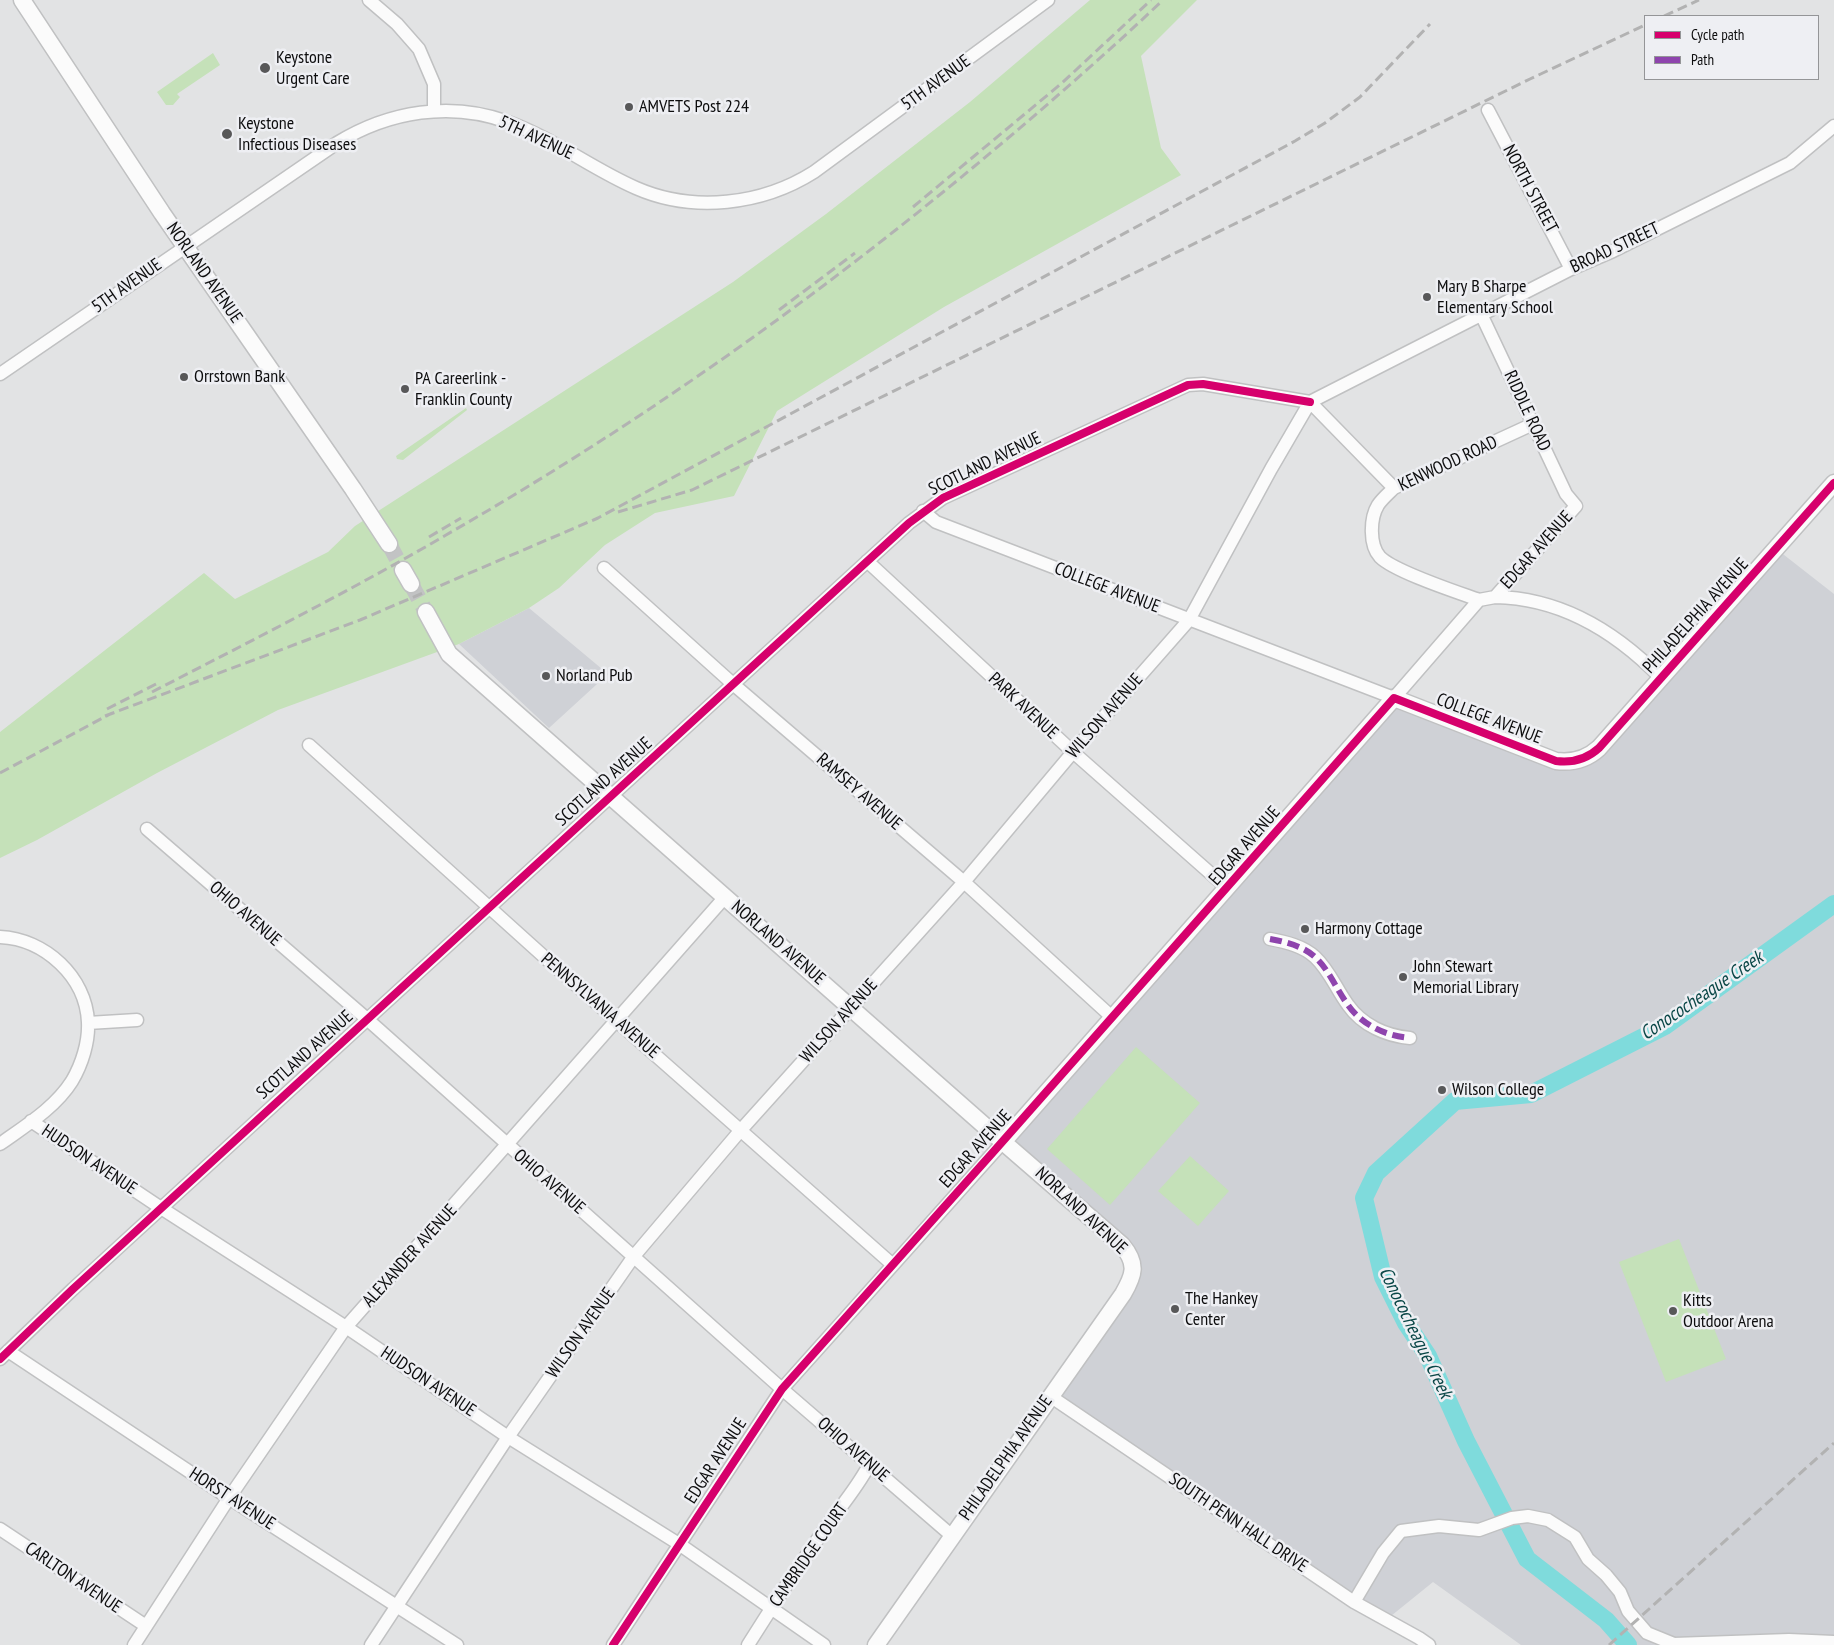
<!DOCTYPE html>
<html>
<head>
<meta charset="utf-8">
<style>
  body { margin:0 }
  #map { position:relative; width:1834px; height:1645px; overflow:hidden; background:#e2e3e4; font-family:"PT Sans Narrow",sans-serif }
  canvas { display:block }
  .legend { position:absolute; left:1644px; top:15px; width:175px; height:65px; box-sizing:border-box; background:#eeeff3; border:1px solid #949597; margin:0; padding:6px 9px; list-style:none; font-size:15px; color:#0d0d0e }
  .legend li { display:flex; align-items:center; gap:10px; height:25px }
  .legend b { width:25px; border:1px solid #949597 }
</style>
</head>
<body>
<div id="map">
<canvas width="1834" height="1645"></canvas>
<ul class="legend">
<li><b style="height:6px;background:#d6006c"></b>Cycle path</li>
<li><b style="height:6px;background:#8e44ad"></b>Path</li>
</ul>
</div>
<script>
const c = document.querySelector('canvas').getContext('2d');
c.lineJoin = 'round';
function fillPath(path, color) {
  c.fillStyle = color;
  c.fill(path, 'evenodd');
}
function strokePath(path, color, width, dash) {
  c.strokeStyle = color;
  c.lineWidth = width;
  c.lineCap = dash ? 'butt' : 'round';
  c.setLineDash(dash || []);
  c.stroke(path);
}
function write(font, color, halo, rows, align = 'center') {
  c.font = font + ' "PT Sans Narrow",sans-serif';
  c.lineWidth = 5;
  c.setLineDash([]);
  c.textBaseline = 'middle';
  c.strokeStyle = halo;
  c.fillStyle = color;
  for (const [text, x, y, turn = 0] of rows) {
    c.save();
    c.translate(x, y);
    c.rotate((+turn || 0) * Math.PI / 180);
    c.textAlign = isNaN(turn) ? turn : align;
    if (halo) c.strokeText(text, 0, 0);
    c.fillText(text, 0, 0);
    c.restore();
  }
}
fillPath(new Path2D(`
  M1779,551L1834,594V1645H1521L1433,1582L1386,1620L1050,1396L1133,1263L1003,1142L1394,698L1549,758L1581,759Z
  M529,608L608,674L549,728L459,644Z`), '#cfd1d6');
fillPath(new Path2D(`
  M1090,0H1197L1141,56L1161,148L1181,175L944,307L777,411L734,496L655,513L605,545L559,588L529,608L459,644L278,710L157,773L37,840L0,858V732L204,573L235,599L328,552L355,526L733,282L826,214L970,102Z
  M213,53L220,65L177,94L180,97L173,105H166L157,92Z
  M466,408L467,410L403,460L397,459L396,456Z
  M1136,1047L1200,1103L1110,1205L1047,1149Z
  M1190,1156L1229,1191L1198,1226L1158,1191Z
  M1679,1239L1726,1359L1666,1382L1619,1262Z`), '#c5e1b9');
strokePath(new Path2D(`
  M1628,1645L1606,1620L1527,1559L1466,1441L1428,1356L1406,1323L1383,1277L1364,1198L1376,1173L1455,1101L1531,1094L1665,1026L1834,904`), '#7fdbdc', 18);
strokePath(new Path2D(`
  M389,544L403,570
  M411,584L426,612`), '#c2c3c4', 16, [16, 8]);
const minor = new Path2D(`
  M369,0L397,24L419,49L434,84V111
  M1488,110L1571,269
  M0,374L337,143C389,111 451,101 508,122C553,138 592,169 636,188C693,213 762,205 814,172L1048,0
  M1310,402L1571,269L1613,251L1790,163L1834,126
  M1310,402L1394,488
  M923,511L936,522L1394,698L1479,600L1495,597L1576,506L1566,494L1481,314
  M867,561L1073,752L1227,888
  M604,568L733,684L964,882L1113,1018
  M1495,597C1561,598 1616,632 1661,678
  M1479,600C1457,592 1395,572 1380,557C1369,545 1370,518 1378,505C1382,499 1389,493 1394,488L1533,424
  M309,745L551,963L893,1265
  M147,829L367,1019L782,1389L951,1535
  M0,937C45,939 86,977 88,1022C89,1042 82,1064 72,1081C55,1108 25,1126 0,1144
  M1270,939C1286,942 1303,946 1315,957C1330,971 1336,989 1348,1005C1362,1025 1386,1036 1410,1038
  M88,1023L137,1020
  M31,1121L161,1208L346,1327L508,1437L679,1544L824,1645
  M8,1351L229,1498L457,1645
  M0,1359L73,1289L909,523L943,498L1188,385L1203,384L1310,402
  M1050,1396L1354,1602L1419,1638L1429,1645
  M0,1529L146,1626
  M1354,1602L1383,1553L1401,1531L1439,1526L1479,1530L1512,1518L1528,1516L1548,1520L1575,1537L1588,1559L1606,1575L1620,1592L1628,1611L1647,1633L1674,1644L1789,1640L1834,1642
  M134,1645L229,1498L346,1327L725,897
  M371,1645L508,1437L634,1256L740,1131L964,882L1073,752L1189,620L1271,469L1310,402
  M613,1645L782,1389L1003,1142
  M748,1645C773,1605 799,1566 826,1527C841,1506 857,1488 869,1465`);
const major = new Path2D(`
  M22,0L162,213L353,489L389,544
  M403,570L411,584
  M426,612L449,654L995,1135L1122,1245C1138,1264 1134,1275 1123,1294L876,1645
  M1003,1142L1394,698L1556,761C1572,763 1586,760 1599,748L1834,483`);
strokePath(minor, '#c0c1c2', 15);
strokePath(major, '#c0c1c2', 19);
strokePath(minor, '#fbfbfb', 12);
strokePath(major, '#fbfbfb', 16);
strokePath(new Path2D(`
  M1664,16L1699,0
  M913,207L1062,83L1151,0
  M779,310L855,253
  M618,512L692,490L1530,79L1645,25
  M429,537L461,518
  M152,692C251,641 350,591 446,535C636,426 814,300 982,160C1044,108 1104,56 1163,0
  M107,709L158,683
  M105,716L360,620L598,518L1295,141L1325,123L1360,97L1430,24
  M0,773L112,713
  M1609,1645L1834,1443`), '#b2b2b2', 3, [10, 5]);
strokePath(new Path2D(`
  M1270,939C1286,942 1303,946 1315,957C1330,971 1336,989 1348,1005C1362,1025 1386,1036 1410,1038`), '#8e44ad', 6, [12, 6]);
strokePath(new Path2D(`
  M0,1359L73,1289L909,523L943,498L1188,385L1203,384L1310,402
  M613,1645L782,1389L995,1150L1394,698L1556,761C1572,763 1586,760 1599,748L1834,483`), '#d6006c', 8);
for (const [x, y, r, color] of [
  [265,68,6,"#585859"],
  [629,107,5,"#585859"],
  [227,134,6,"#585859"],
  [1427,297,5,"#585859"],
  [184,377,5,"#585859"],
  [405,389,5,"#585859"],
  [546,676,5,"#585859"],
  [1305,929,5,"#585859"],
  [1403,977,5,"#585859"],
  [1442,1090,5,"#585859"],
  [1175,1309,5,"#585859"],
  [1673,1311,5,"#585859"]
]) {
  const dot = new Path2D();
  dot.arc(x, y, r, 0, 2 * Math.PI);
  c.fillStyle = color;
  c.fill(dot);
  strokePath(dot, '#eeeff3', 2);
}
write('18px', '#0d0d0e', '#eeeff3', [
  ["Keystone",276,58],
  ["Urgent Care",276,79],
  ["AMVETS Post 224",639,107],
  ["Keystone",238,124],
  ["Infectious Diseases",238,145],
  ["Mary B Sharpe",1437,287],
  ["Elementary School",1437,308],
  ["Orrstown Bank",194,377],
  ["PA Careerlink -",415,379],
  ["Franklin County",415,400],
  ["Norland Pub",556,676],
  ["Harmony Cottage",1315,929],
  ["John Stewart",1413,967],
  ["Memorial Library",1413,988],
  ["Wilson College",1452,1090],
  ["The Hankey",1185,1299],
  ["Center",1185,1320],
  ["Kitts",1683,1301],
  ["Outdoor Arena",1683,1322]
], 'left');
write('18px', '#0d0d0e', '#eeeff3', [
  ["5TH AVENUE",936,83,-36],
  ["5TH AVENUE",536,138,25],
  ["NORTH STREET",1530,189,62],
  ["BROAD STREET",1615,248,-25],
  ["NORLAND AVENUE",204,273,55],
  ["5TH AVENUE",127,286,-35],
  ["RIDDLE ROAD",1527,411,65],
  ["SCOTLAND AVENUE",985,464,-26],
  ["KENWOOD ROAD",1448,464,-25],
  ["EDGAR AVENUE",1537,550,-48],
  ["COLLEGE AVENUE",1107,588,21],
  ["PHILADELPHIA AVENUE",1696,616,-48],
  ["PARK AVENUE",1023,706,43],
  ["WILSON AVENUE",1105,716,-49],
  ["COLLEGE AVENUE",1489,719,21],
  ["SCOTLAND AVENUE",604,782,-42],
  ["RAMSEY AVENUE",859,792,41],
  ["EDGAR AVENUE",1245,846,-49],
  ["OHIO AVENUE",245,914,41],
  ["NORLAND AVENUE",778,943,41],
  ["PENNSYLVANIA AVENUE",600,1006,41],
  ["WILSON AVENUE",839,1021,-48],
  ["SCOTLAND AVENUE",305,1055,-42],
  ["EDGAR AVENUE",976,1149,-48],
  ["HUDSON AVENUE",89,1160,34],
  ["OHIO AVENUE",549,1182,41],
  ["NORLAND AVENUE",1081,1211,43],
  ["ALEXANDER AVENUE",410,1256,-48],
  ["WILSON AVENUE",581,1333,-55],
  ["HUDSON AVENUE",428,1382,34],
  ["OHIO AVENUE",853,1450,41],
  ["PHILADELPHIA AVENUE",1006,1458,-55],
  ["EDGAR AVENUE",716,1461,-57],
  ["HORST AVENUE",232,1499,33],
  ["SOUTH PENN HALL DRIVE",1238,1523,34],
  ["CAMBRIDGE COURT",809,1555,-55],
  ["CARLTON AVENUE",73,1578,34]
]);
write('italic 19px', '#0a4747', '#eeeff3', [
  ["Conococheague Creek",1702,996,-34],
  ["Conococheague Creek",1415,1333,64]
]);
</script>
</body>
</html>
